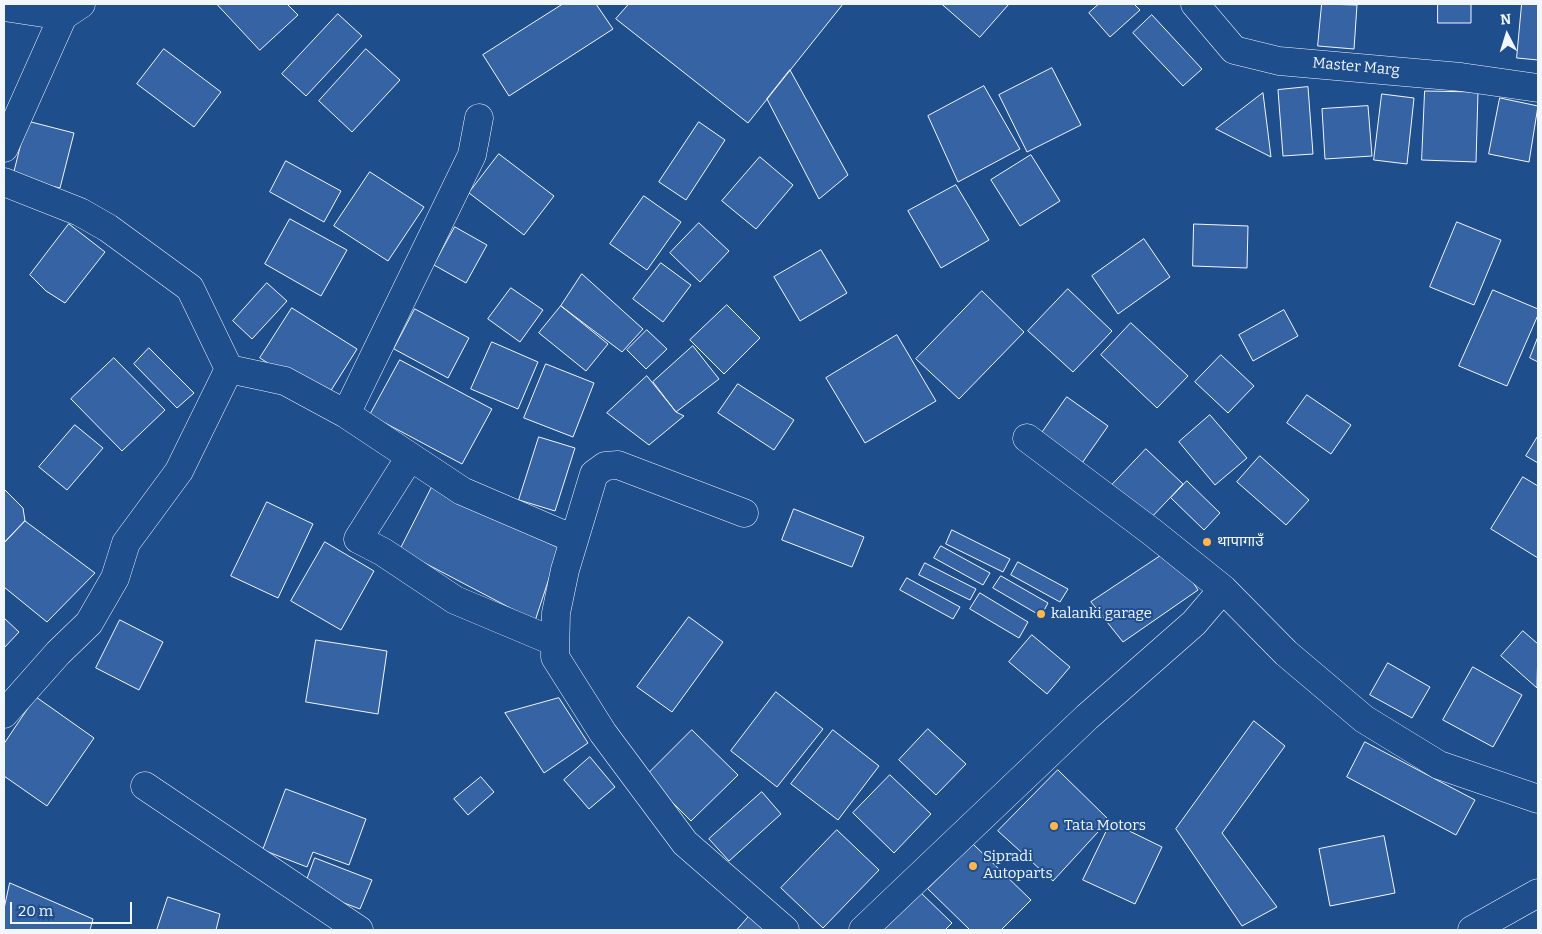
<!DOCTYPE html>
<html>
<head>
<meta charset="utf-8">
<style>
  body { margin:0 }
  #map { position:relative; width:1542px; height:934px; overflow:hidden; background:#1f4e8c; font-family:Bitter,serif }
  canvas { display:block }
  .frame { position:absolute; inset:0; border:5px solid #f2f6ff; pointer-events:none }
  .north { position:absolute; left:1482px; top:10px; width:50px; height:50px; -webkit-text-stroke:4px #1f4e8c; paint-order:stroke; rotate:355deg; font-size:14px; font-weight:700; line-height:20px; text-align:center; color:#f2f6ff }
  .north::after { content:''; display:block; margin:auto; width:18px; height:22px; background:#f2f6ff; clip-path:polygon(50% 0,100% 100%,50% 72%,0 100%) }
  .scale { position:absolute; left:10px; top:902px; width:122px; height:22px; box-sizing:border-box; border:2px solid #f2f6ff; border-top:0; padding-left:6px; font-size:15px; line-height:18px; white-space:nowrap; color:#f2f6ff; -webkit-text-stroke:4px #1f4e8c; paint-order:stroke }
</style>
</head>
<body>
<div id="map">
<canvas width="1542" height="934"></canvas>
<div class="frame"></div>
<div class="north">N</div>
<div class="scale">20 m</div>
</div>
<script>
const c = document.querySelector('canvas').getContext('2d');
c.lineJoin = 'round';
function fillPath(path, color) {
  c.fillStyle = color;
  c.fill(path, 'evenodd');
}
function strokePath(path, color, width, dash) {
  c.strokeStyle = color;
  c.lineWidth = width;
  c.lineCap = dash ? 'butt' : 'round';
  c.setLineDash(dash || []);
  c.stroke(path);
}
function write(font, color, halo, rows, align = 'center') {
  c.font = font + ' Bitter,"Noto Sans Devanagari",serif';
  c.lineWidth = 4;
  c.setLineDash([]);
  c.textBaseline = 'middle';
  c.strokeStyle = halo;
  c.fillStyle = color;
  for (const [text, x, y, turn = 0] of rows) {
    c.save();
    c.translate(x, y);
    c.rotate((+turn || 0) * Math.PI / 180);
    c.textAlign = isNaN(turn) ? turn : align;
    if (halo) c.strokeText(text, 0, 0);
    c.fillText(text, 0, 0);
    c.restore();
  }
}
const building = new Path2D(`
  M217,4H287L298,15L260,50Z
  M563,4H596L613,29L509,96L483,55Z
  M629,4H843L748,123L616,19Z
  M942,4H1009L980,37Z
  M1099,4H1134L1140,10L1110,37L1089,13Z
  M1322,4L1357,5L1354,49L1318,46Z
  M1438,4H1471V23H1438Z
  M1522,4H1538V60L1517,58Z
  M338,14L362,36L306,96L282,74Z
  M1152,15L1202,69L1183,86L1133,33Z
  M164,49L221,92L194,127L137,84Z
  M366,49L400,80L352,132L319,101Z
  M1052,68L1081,125L1027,152L999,95Z
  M790,70L848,175L819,199L767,99Z
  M984,86L1020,149L958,182L928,116Z
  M1308,87L1313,154L1283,156L1278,90Z
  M1425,91L1478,92L1476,162L1422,160Z
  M1263,93L1271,157L1216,129Z
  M1382,94L1414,98L1407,164L1374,160Z
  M1500,98L1538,106L1529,162L1489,154Z
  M1368,106L1372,156L1325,159L1322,109Z
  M27,121L74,133L60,188L13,177Z
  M699,122L725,140L686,200L659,182Z
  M499,154L554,196L524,235L469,193Z
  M1031,155L1060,201L1020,226L991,180Z
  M760,157L793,185L756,229L722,201Z
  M286,161L341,191L324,222L270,192Z
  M370,172L424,207L388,261L334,226Z
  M956,185L989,240L941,268L908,211Z
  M644,196L681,222L647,270L610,244Z
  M290,219L347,250L321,296L265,264Z
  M1457,222L1501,240L1474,305L1430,287Z
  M699,223L729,251L700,282L670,253Z
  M69,224L105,252L65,303L46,291L30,275Z
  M1194,224L1248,226L1247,268L1193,266Z
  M455,227L487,245L466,283L434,265Z
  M1144,239L1170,277L1118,314L1092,276Z
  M821,250L847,293L800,321L774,277Z
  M661,263L691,285L663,322L633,299Z
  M582,274L643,329L622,352L561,306Z
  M267,283L287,301L252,339L233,321Z
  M511,288L543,310L520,342L488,319Z
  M1068,289L1112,331L1073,372L1028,331Z
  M1493,290L1538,309V315L1507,386L1459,366Z
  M982,291L1024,332L959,399L916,359Z
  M727,305L760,338L724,374L690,340Z
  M561,306L608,344L586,371L539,333Z
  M292,308L357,349L325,400L260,358Z
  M415,309L469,338L448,378L394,349Z
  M1284,310L1298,336L1253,361L1239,335Z
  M1131,323L1188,376L1157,408L1101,355Z
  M647,330L667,349L646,369L627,350Z
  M897,335L936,401L865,443L826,378Z
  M1538,337V362L1530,358Z
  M492,342L538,362L518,409L471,389Z
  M693,346L719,379L676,412L653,382Z
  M149,348L194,393L177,408L134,364Z
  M1221,355L1254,386L1228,413L1195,382Z
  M114,358L165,410L122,451L71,399Z
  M400,360L492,409L462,464L370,415Z
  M546,364L594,383L573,437L524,418Z
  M647,376L676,412L684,416L649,445L607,413Z
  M738,384L794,420L774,450L718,413Z
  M1307,395L1351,425L1331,454L1287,423Z
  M1067,397L1108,426L1080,466L1039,437Z
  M1210,415L1247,458L1215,485L1179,442Z
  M75,425L103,448L67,490L39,467Z
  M1538,436V463L1526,456Z
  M539,437L575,448L555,511L519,500Z
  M1146,449L1183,484L1149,520L1111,486Z
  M1260,456L1309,500L1286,525L1237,482Z
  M1523,477L1538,486V558L1491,529Z
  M1187,481L1220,513L1204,530L1171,498Z
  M433,485L559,548L535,621L400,550Z
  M4,489L23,508L25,521L4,543Z
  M267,502L313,524L278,598L231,576Z
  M794,509L864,537L852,567L782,540Z
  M25,521L95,573L47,622L4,587V543Z
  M952,530L1010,559L1003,572L946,544Z
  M325,542L374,571L341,630L291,601Z
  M941,546L990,573L983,585L934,558Z
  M1171,549L1198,590L1123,642L1091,602Z
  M1018,562L1068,589L1060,602L1011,575Z
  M925,563L976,589L970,600L919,575Z
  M1001,576L1048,603L1041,616L993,588Z
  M907,578L960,607L953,619L900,590Z
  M980,593L1028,622L1019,638L970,609Z
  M689,617L723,642L672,712L637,687Z
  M4,618L19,632L4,648Z
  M120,620L163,642L139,690L96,668Z
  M1523,631L1538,644L1537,688L1501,656Z
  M1032,635L1070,667L1047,694L1009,662Z
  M316,640L387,651L378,714L306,702Z
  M1388,663L1430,687L1412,718L1370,695Z
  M1473,667L1522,695L1493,747L1443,720Z
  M776,692L823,729L777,787L731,751Z
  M36,697L94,738L47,806L4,776V744Z
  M559,698L588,743L544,773L505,713Z
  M1254,721L1285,746L1222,833L1277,907L1242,926L1176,829Z
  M928,729L966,764L936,795L899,760Z
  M692,730L738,775L691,821L646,776Z
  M833,730L879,766L838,820L791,784Z
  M1365,742L1475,800L1456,835L1347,777Z
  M590,757L615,787L589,809L564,780Z
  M1058,770L1109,820L1053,881L998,831Z
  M890,775L931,814L894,853L853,813Z
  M481,777L494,792L468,815L454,799Z
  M286,789L366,819L349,865L313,852L307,867L263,850Z
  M762,792L781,814L729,861L709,839Z
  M1111,822L1162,847L1135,904L1083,880Z
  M837,830L879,870L823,928L781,888Z
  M1384,836L1395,893L1330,906L1319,849Z
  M973,844L1031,900L1001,930H970L928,889Z
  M315,858L372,880L360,909L304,888Z
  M10,883L93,919L90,930H4V909Z
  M919,891L952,923L945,930H881Z
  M168,897L220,914L216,930H157Z
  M751,914L768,930H737Z`);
fillPath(building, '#3563a3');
strokePath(building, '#f2f6ff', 1);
const minor = new Path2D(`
  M1195,4L1234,50L1279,61L1461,77L1538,88
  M4,7L63,16L81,4
  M4,148L63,16
  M4,182L80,212L108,228L190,288L229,369L285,381L346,414L462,491L574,539
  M346,414L472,155L479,118
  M1027,438L1152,532L1223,589
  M410,457L358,539L383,552L455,600L555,642
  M744,513L618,465L605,466L594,474L565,570L556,613L555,657L603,733L685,843L785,930
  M4,714L58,653L89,623L115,578L126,543L179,471L229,369
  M145,786L359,930
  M863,930L1087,717L1194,623L1223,589L1286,653L1364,719L1439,765L1538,799`);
const highway = new Path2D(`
  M1472,930L1538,893`);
strokePath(minor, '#f2f6ff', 29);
strokePath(highway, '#f2f6ff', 29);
strokePath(minor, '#1f4e8c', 28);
strokePath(highway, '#1f4e8c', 28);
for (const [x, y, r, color] of [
  [1207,542,5,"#ffb74d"],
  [1041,614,5,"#ffb74d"],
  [1054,826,5,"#ffb74d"],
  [973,866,5,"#ffb74d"]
]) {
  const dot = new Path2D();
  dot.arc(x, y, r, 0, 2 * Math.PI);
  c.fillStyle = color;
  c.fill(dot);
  strokePath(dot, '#1f4e8c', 2);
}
write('15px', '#f2f6ff', '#1f4e8c', [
  ["Master Marg",1356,67,5]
]);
write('15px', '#f2f6ff', '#1f4e8c', [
  ["थापागाउँ",1217,542],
  ["kalanki garage",1051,614],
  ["Tata Motors",1064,826],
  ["Sipradi",983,857],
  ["Autoparts",983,874]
], 'left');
</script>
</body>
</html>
